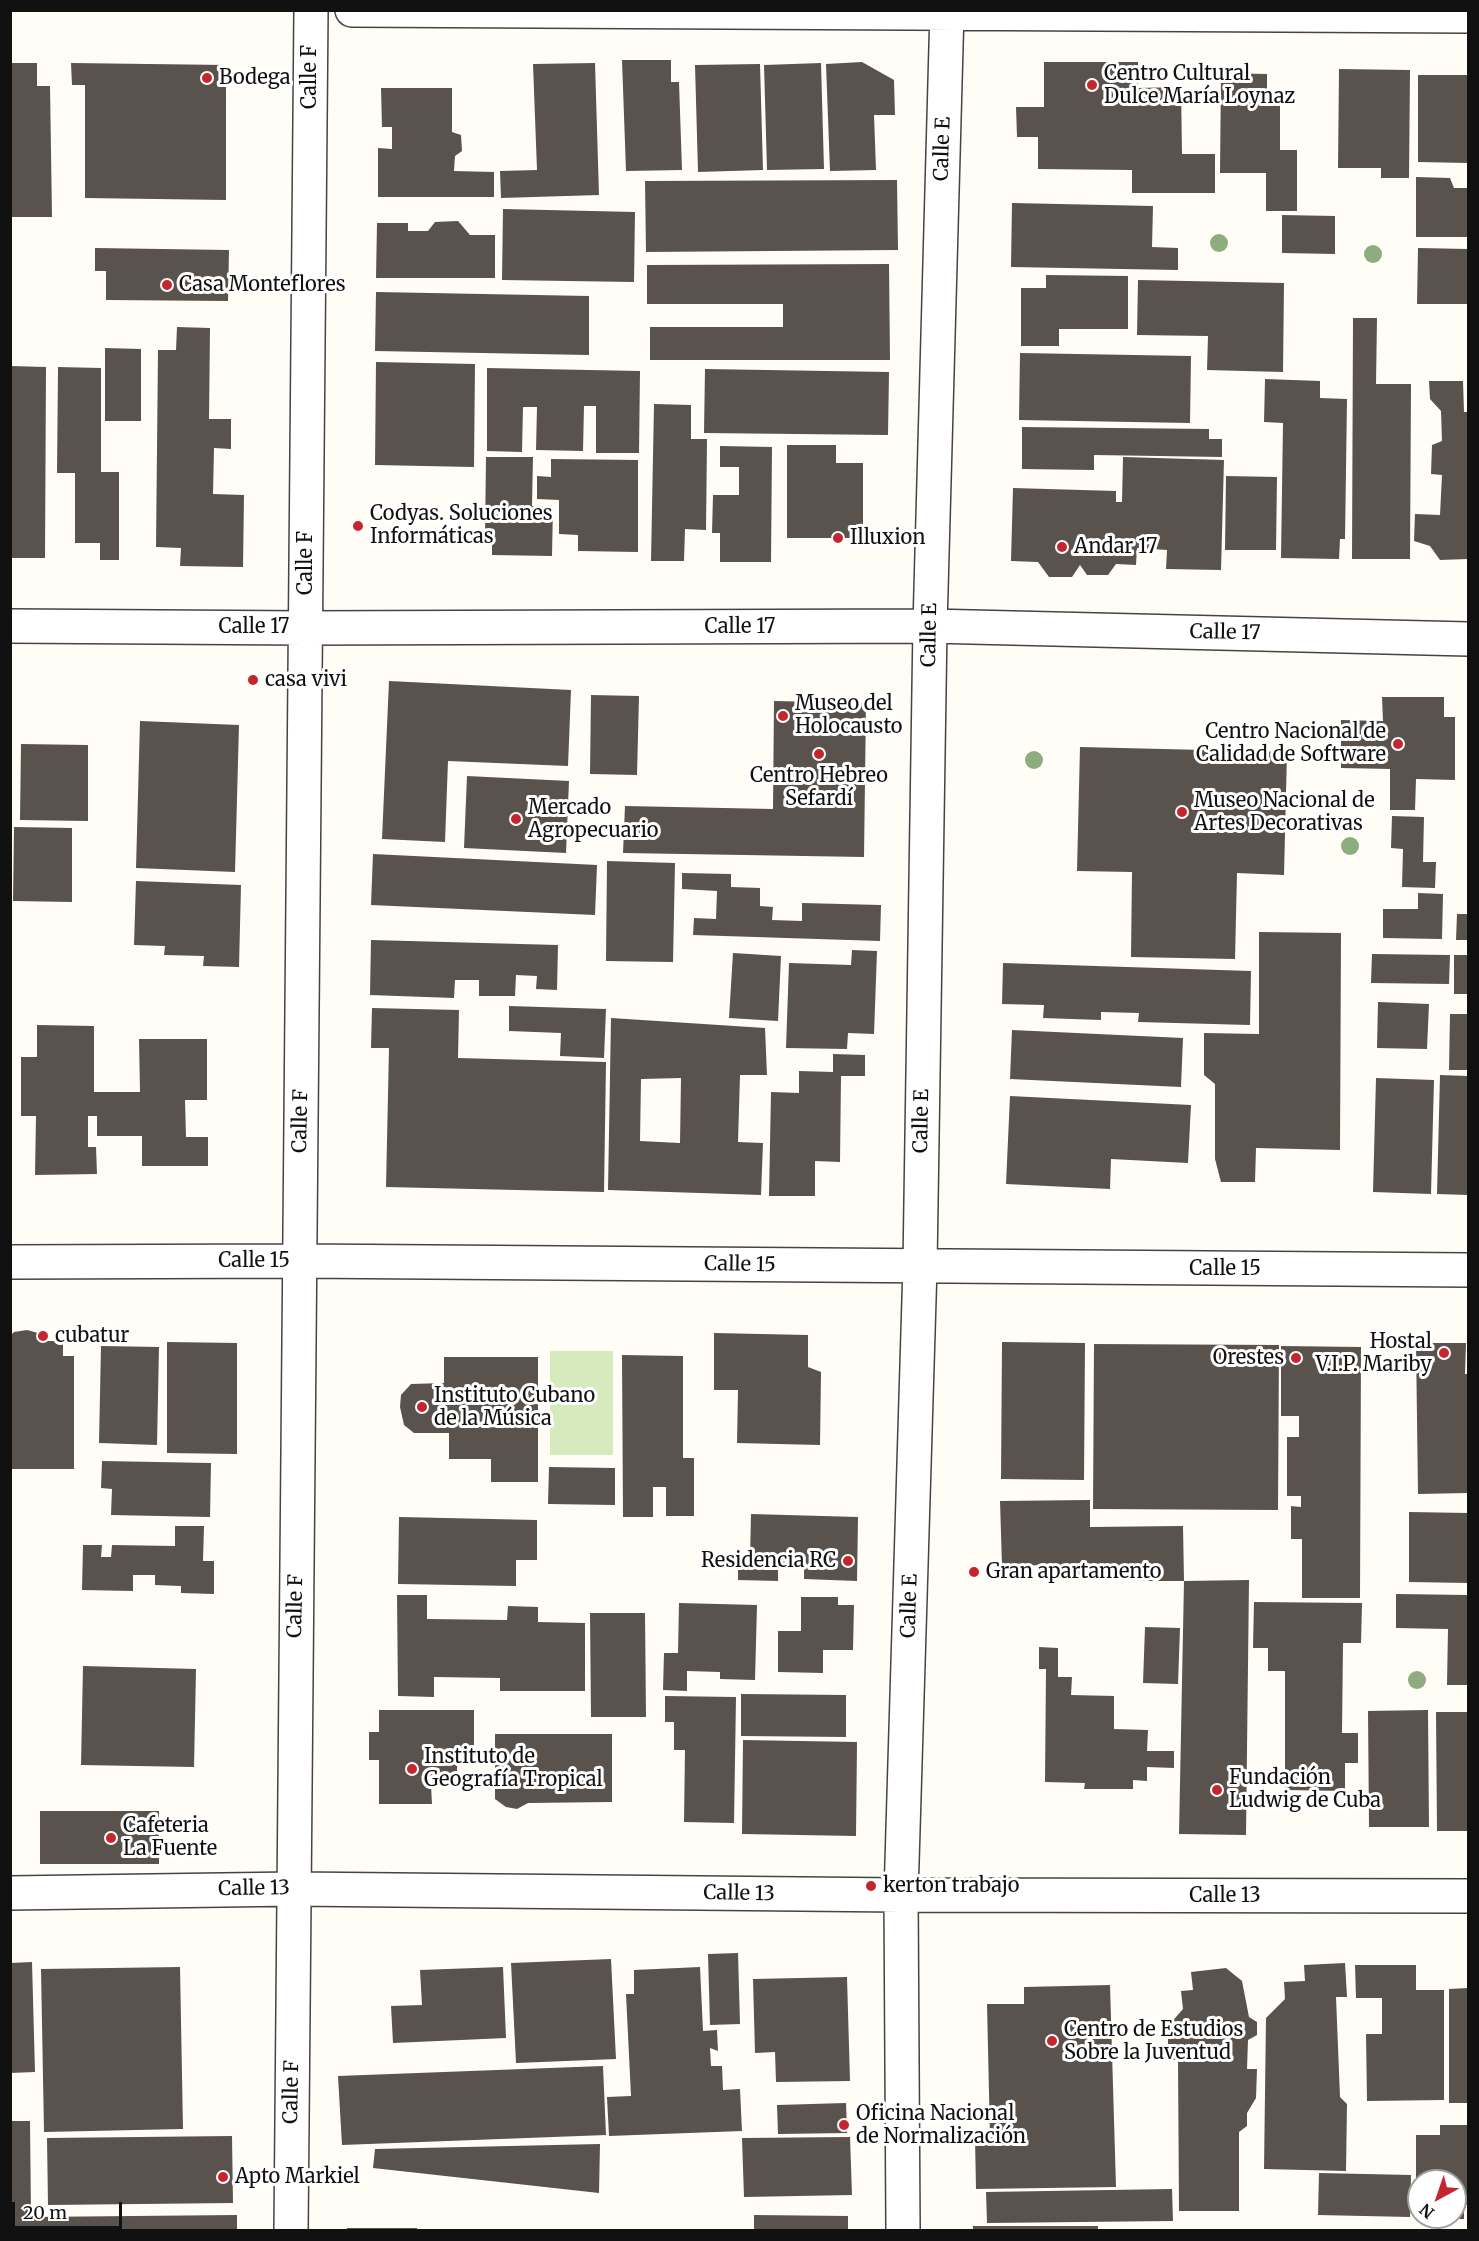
<!DOCTYPE html>
<html>
<head>
<meta charset="utf-8">
<style>
  body { margin:0 }
  #map { position:relative; width:1479px; height:2241px; overflow:hidden; background:#fffdf5; font-family:Merriweather,serif }
  canvas { display:block }
  .frame { position:absolute; inset:0; border:12px solid #111; pointer-events:none }
  .north { position:absolute; left:1407px; top:2169px; width:60px; height:60px; box-sizing:border-box; background:#fff; border:2px solid #a0a0a0; border-radius:50%; rotate:220deg; font-size:16px; font-weight:700; line-height:24px; text-align:center; color:#111 }
  .north::after { content:''; display:block; margin:auto; width:21px; height:27px; background:#c4262e; clip-path:polygon(50% 0,100% 100%,50% 72%,0 100%) }
  .scale { position:absolute; left:12px; top:2202px; width:110px; height:27px; box-sizing:border-box; border:3px solid #111; border-top:0; padding-left:8px; font-size:18px; line-height:21px; white-space:nowrap; color:#111; -webkit-text-stroke:4px #fff; paint-order:stroke }
</style>
</head>
<body>
<div id="map">
<canvas width="1479" height="2241"></canvas>
<div class="frame"></div>
<div class="north">N</div>
<div class="scale">20 m</div>
</div>
<script>
const c = document.querySelector('canvas').getContext('2d');
c.lineJoin = 'round';
function fillPath(path, color) {
  c.fillStyle = color;
  c.fill(path, 'evenodd');
}
function strokePath(path, color, width, dash) {
  c.strokeStyle = color;
  c.lineWidth = width;
  c.lineCap = dash ? 'butt' : 'round';
  c.setLineDash(dash || []);
  c.stroke(path);
}
function write(font, color, halo, rows, align = 'center') {
  c.font = font + ' Merriweather,serif';
  c.lineWidth = 6;
  c.setLineDash([]);
  c.textBaseline = 'middle';
  c.strokeStyle = halo;
  c.fillStyle = color;
  for (const [text, x, y, turn = 0] of rows) {
    c.save();
    c.translate(x, y);
    c.rotate((+turn || 0) * Math.PI / 180);
    c.textAlign = isNaN(turn) ? turn : align;
    if (halo) c.strokeText(text, 0, 0);
    c.fillText(text, 0, 0);
    c.restore();
  }
}
fillPath(new Path2D(`
  M550,1351H613V1455H550Z`), '#d5ebbd');
fillPath(new Path2D(`
  M622,60H671V82H679L682,170L626,171Z
  M862,62L894,80L895,115H874L876,170L830,171L826,64Z
  M1044,62H1138V88L1181,87L1182,154H1215V193H1132V170L1038,169V137H1017L1016,107H1044Z
  M10,63H37V86H50L52,217H10Z
  M71,63L226,65V200L85,198V85H72Z
  M595,63L599,195L501,198L500,171L537,170L533,64Z
  M821,63L824,169L767,170L764,65Z
  M760,64L763,170L698,172L695,65Z
  M1339,69L1410,70L1409,178H1381V168H1338Z
  M1221,73L1267,74V99L1280,100V150H1297V211H1266V173H1220Z
  M1418,75H1468V163L1418,162Z
  M381,88H452V132L461,135L462,151L455,156L454,171L494,172V197H378V148L392,149V127H382Z
  M1416,177L1450,178L1454,188H1468V237H1416Z
  M897,180L898,250L646,252L645,181Z
  M1012,203L1153,206L1152,247L1178,248V270L1011,267Z
  M503,209L635,212L634,282L502,280Z
  M1282,215L1335,216V254L1282,253Z
  M458,221L470,235H495V278H376L377,223H408V231H428L435,222Z
  M95,248L229,250L228,301L106,300V271H95Z
  M1418,248L1468,249V304H1417Z
  M889,264L890,360H650V327H783V304H647V265Z
  M1046,275L1128,276V329H1059V346H1021V288H1046Z
  M1138,280L1284,283L1283,372L1207,370L1208,336L1137,335Z
  M376,292L589,296V355L375,351Z
  M1353,318H1377L1376,384H1411L1410,559H1352Z
  M177,327L210,328L209,419H231V449L214,448L213,494L244,495L243,567L180,566L181,548L156,547L158,350H176Z
  M105,348L141,349V421H105Z
  M1020,353L1191,356L1190,423L1019,420Z
  M376,362L475,364L474,467L375,465Z
  M10,366L46,367L45,558H10Z
  M58,367L101,368V472H119V560H100V543H75V473H57Z
  M487,368L640,371L639,453H596V406H584L583,451L536,450L537,407H523L522,452L487,451Z
  M705,369L889,372L888,435L704,433Z
  M1265,379L1320,381V398L1347,399L1345,539H1340L1339,559L1281,558L1283,423L1264,422Z
  M1429,381H1463L1464,412H1468V559L1440,560L1430,546L1414,541L1415,514L1440,515L1442,475L1431,474L1432,445L1442,441L1441,411L1430,399Z
  M654,404L691,405V439H707L706,530L685,529L684,561H651Z
  M1022,427L1209,429V439H1222V457L1094,455V470L1022,469Z
  M787,445H836V463H863V538H787Z
  M720,446L772,447L771,562H720V533H712L713,495H739V467H720Z
  M486,457H533L532,506H553L552,556L492,555V537L485,536Z
  M1123,457L1224,460L1221,570L1166,569L1167,550L1137,548L1136,565L1116,564L1108,575H1087L1080,565L1072,577H1049L1038,562L1011,561L1013,488L1116,491V502H1122Z
  M551,459L638,460V552L578,551V535L559,534V500L537,499V476L551,477Z
  M1226,476L1277,477L1276,550H1225Z
  M389,681L571,690L568,766L448,761L445,842L382,839Z
  M591,695L639,696L637,775L590,774Z
  M1382,697H1444V717H1455V780L1416,779L1415,810H1390V769L1341,768V720L1383,721Z
  M774,701L866,703L864,857L623,853L625,806L773,809Z
  M140,721L239,725L235,872L136,868Z
  M21,744L88,745V821L20,820Z
  M1080,747L1287,752L1284,875L1237,873L1235,959L1131,957L1132,872L1077,871Z
  M467,776L569,781L566,853L464,848Z
  M1392,816L1424,817L1423,862H1436L1435,888L1402,887L1403,849L1391,848Z
  M14,827L72,828V902L13,901Z
  M373,854L597,865L595,915L371,905Z
  M607,861L675,863L673,962L606,961Z
  M682,873L731,874V887L760,888V906L773,907L772,920L802,921V903L881,905L880,941L693,935L694,918L716,919L717,891L682,889Z
  M136,881L241,885L239,967L203,966L204,956L164,955L165,946L134,945Z
  M1418,893L1443,894L1442,939L1383,938V909H1418Z
  M1457,914H1468V940H1456Z
  M1259,932L1341,933L1340,1150L1256,1148L1255,1182H1221L1215,1159V1084L1204,1075V1033L1259,1034Z
  M371,940L558,945L557,990L536,989L537,976L516,975L515,996H479V980H455L454,998L370,995Z
  M852,950L877,951L874,1034L848,1033L847,1049L786,1048L789,963L851,965Z
  M733,953L781,956L778,1021L729,1018Z
  M1372,954L1450,955L1449,984L1371,983Z
  M1454,955H1468V994H1454Z
  M1003,963L1251,971L1250,1025L1138,1022L1139,1013L1101,1012V1020L1043,1018L1044,1005L1002,1004Z
  M1378,1002L1429,1004L1427,1049L1377,1048Z
  M509,1006L606,1009L604,1058L560,1056L561,1033L509,1031Z
  M372,1008L459,1010L458,1058L606,1062L604,1192L386,1187L389,1048H371Z
  M1450,1014H1468V1070H1449Z
  M611,1018L765,1028L767,1075H740L738,1142L763,1143L761,1195L608,1190ZM681,1078L680,1143L640,1141L641,1079Z
  M37,1025L94,1026V1092H140L139,1039H207V1100H185L186,1137H208V1166H142V1136H97V1116H88V1147H96L97,1174L35,1175L36,1116H21V1057H37Z
  M1012,1030L1183,1038L1181,1087L1010,1079Z
  M833,1054L865,1055V1076H841L840,1162L815,1161V1196H769L771,1092L799,1093V1071L833,1072Z
  M1440,1075L1468,1076V1195L1437,1194Z
  M1376,1078L1434,1080L1431,1194L1373,1192Z
  M1010,1096L1191,1105L1188,1163L1111,1159L1110,1189L1006,1184Z
  M27,1330L38,1333L47,1341H63V1356H74V1469H10V1336L14,1332Z
  M714,1333L808,1335V1367L821,1372L820,1445L737,1443L738,1390H714Z
  M167,1342L237,1343V1454L167,1453Z
  M1002,1342L1085,1343L1084,1480L1001,1479Z
  M1416,1343H1466L1465,1374H1468V1493L1418,1494Z
  M1094,1344L1279,1345L1278,1510L1093,1509Z
  M101,1346L159,1347L157,1445L99,1443Z
  M1281,1346L1361,1347L1360,1598H1302V1539H1291V1506L1301,1507V1496H1287V1437H1299V1416H1281Z
  M622,1355L683,1356V1458H694V1516H666V1487H653V1517H623Z
  M444,1357H538V1482H491V1459H449V1433H414L404,1425L400,1407L401,1395L411,1384L444,1383Z
  M102,1461L211,1463L210,1517L111,1515L112,1489L101,1488Z
  M549,1467L615,1468V1505L548,1504Z
  M1090,1500V1527L1183,1526L1184,1581H1137V1574L1050,1575V1565L1002,1566L1000,1501Z
  M1409,1512L1468,1513V1583L1409,1582Z
  M751,1514L858,1517L857,1581L804,1579V1568L778,1567V1581L738,1580V1560H750Z
  M399,1517L537,1520V1560H516V1586L398,1584Z
  M175,1526H204L203,1561H214V1594L181,1593V1586L155,1585V1575H133V1591L82,1590L83,1545H102L101,1557H111L112,1545L175,1546Z
  M1249,1580L1246,1835L1179,1834L1184,1581Z
  M1396,1594L1468,1595V1685H1447L1448,1629L1396,1628Z
  M397,1595H427V1619L507,1620L508,1606L538,1607V1622L585,1623V1691H500V1678L434,1677V1697L398,1696Z
  M801,1597H838V1605H854L853,1650H823V1673L778,1672V1631H801Z
  M1254,1602L1362,1603L1361,1643H1343L1342,1733H1358V1763H1345V1791L1285,1790V1671H1268V1648H1253Z
  M679,1603L757,1605L755,1680L720,1679V1672L687,1671V1691L663,1690L664,1653H678Z
  M590,1613H645L646,1717H591Z
  M1145,1627L1180,1628L1178,1684L1143,1683Z
  M1039,1647L1058,1648V1677H1072L1071,1695L1114,1696V1729L1148,1730L1147,1751H1174V1768L1147,1767V1781L1133,1780V1789H1084L1085,1783L1045,1782L1046,1669H1039Z
  M83,1666L196,1669L194,1767L81,1765Z
  M741,1694L846,1695V1737L741,1736Z
  M665,1696L736,1697L734,1823L684,1822L685,1750H674V1722H665Z
  M379,1710H474V1751L457,1752V1785H431L432,1804H379V1760H369V1732H379Z
  M1428,1710L1429,1827H1369L1368,1711Z
  M1436,1712H1468V1831H1437Z
  M495,1734H612V1802L528,1803L517,1809L506,1807L495,1799Z
  M743,1740L857,1742L856,1836L742,1834Z
  M40,1811H159V1864H40Z
  M738,1953L740,2024L710,2025L708,1954Z
  M611,1959L616,2059L516,2063L511,1963Z
  M32,1962L35,2072L10,2073V1963Z
  M1345,1963L1347,1997H1336L1340,2097L1347,2104L1346,2171L1264,2169L1266,2018L1285,1999L1284,1982L1305,1981L1304,1965Z
  M1355,1965H1416V1990H1444V2100L1367,2101L1366,2034H1382V1998H1356Z
  M180,1967L183,2129L44,2132L41,1969Z
  M503,1967L506,2038L393,2043L391,2006L422,2005L420,1970Z
  M700,1967L703,2031L717,2030L718,2051L710,2048L711,2066H722L723,2090L740,2089L742,2131L609,2136L607,2097L631,2096L626,1994H634V1970Z
  M1226,1968L1242,1981L1249,2017L1257,2022V2035L1248,2040L1247,2069H1257L1256,2098L1247,2113V2126L1239,2132V2211H1179L1178,2060H1168V2026L1183,2009L1181,1991L1193,1990L1191,1972Z
  M847,1977L850,2081L776,2082L775,2052L755,2053L753,1979Z
  M1110,1985L1116,2187L976,2189L975,2137H990L987,2004H1024V1987Z
  M1468,1988V2103H1449V1989Z
  M603,2066L606,2135L342,2145L338,2076Z
  M846,2103L847,2133L778,2134L777,2105Z
  M10,2121H30L31,2217L237,2215V2230H10Z
  M1440,2125H1468V2205H1464V2219H1445V2217H1455V2181H1419V2219H1416V2135H1440Z
  M232,2136L233,2203L48,2205L47,2138Z
  M850,2137L852,2195L744,2197L742,2138Z
  M600,2144L599,2193L373,2168L375,2149Z
  M1319,2173L1411,2175L1410,2217L1318,2215Z
  M1172,2189L1173,2221L987,2223L986,2192Z
  M754,2215L848,2216V2230H754Z
  M973,2226H1098V2230H973Z
  M347,2228H417V2230H347Z`), '#5a524d');
const minor = new Path2D(`
  M352,10L1468,16
  M10,626L305,628L930,626L1468,639
  M10,1262L300,1261L1468,1270
  M10,1893L294,1889L901,1895L1468,1896
  M291,2230L311,10
  M903,2230L901,1895L920,1266L930,626L947,10`);
strokePath(minor, '#444', 36);
strokePath(minor, '#fff', 33);
c.fillStyle = '#8dad7f';
for (const [x, y] of [
  [1219,243],
  [1373,254],
  [1034,760],
  [1350,846],
  [1417,1680]
]) {
  c.beginPath();
  c.arc(x, y, 9, 0, 2 * Math.PI);
  c.fill();
}
for (const [x, y, r, color] of [
  [207,78,6,"#c4262e"],
  [1092,85,6,"#c4262e"],
  [167,285,6,"#c4262e"],
  [358,526,6,"#c4262e"],
  [838,538,6,"#c4262e"],
  [1062,547,6,"#c4262e"],
  [253,680,6,"#c4262e"],
  [783,716,6,"#c4262e"],
  [1398,744,6,"#c4262e"],
  [819,754,6,"#c4262e"],
  [1182,812,6,"#c4262e"],
  [516,819,6,"#c4262e"],
  [43,1336,6,"#c4262e"],
  [1444,1353,6,"#c4262e"],
  [1296,1358,6,"#c4262e"],
  [422,1407,6,"#c4262e"],
  [848,1561,6,"#c4262e"],
  [974,1572,6,"#c4262e"],
  [412,1769,6,"#c4262e"],
  [1217,1790,6,"#c4262e"],
  [111,1838,6,"#c4262e"],
  [871,1886,6,"#c4262e"],
  [1052,2041,6,"#c4262e"],
  [844,2125,6,"#c4262e"],
  [223,2177,6,"#c4262e"]
]) {
  const dot = new Path2D();
  dot.arc(x, y, r, 0, 2 * Math.PI);
  c.fillStyle = color;
  c.fill(dot);
  strokePath(dot, '#fff', 2);
}
write('20px', '#111', '#fff', [
  ["Centro Cultural",1104,74],
  ["Dulce María Loynaz",1104,97],
  ["Bodega",219,78],
  ["Casa Monteflores",179,285],
  ["Codyas. Soluciones",370,514],
  ["Informáticas",370,537],
  ["Illuxion",850,538],
  ["Andar 17",1074,547],
  ["casa vivi",265,680],
  ["Museo del",795,704],
  ["Holocausto",795,727],
  ["Centro Nacional de",1386,732,"right"],
  ["Calidad de Software",1386,755,"right"],
  ["Centro Hebreo",819,776,"center"],
  ["Sefardí",819,799,"center"],
  ["Museo Nacional de",1194,801],
  ["Artes Decorativas",1194,824],
  ["Mercado",528,808],
  ["Agropecuario",528,831],
  ["cubatur",55,1336],
  ["Hostal",1432,1342,"right"],
  ["V.I.P. Mariby",1432,1365,"right"],
  ["Orestes",1284,1358,"right"],
  ["Instituto Cubano",434,1396],
  ["de la Música",434,1419],
  ["Residencia RC",836,1561,"right"],
  ["Gran apartamento",986,1572],
  ["Instituto de",424,1757],
  ["Geografía Tropical",424,1780],
  ["Fundación",1229,1778],
  ["Ludwig de Cuba",1229,1801],
  ["Cafeteria",123,1826],
  ["La Fuente",123,1849],
  ["kerton trabajo",883,1886],
  ["Centro de Estudios",1064,2030],
  ["Sobre la Juventud",1064,2053],
  ["Oficina Nacional",856,2114],
  ["de Normalización",856,2137],
  ["Apto Markiel",235,2177]
], 'left');
write('20px', '#111', '#fff', [
  ["Calle F",310,77,-90],
  ["Calle E",943,149,-88],
  ["Calle F",306,563,-90],
  ["Calle 17",254,627],
  ["Calle 17",740,627],
  ["Calle 17",1225,633,1],
  ["Calle E",930,635,-89],
  ["Calle F",301,1121,-89],
  ["Calle E",922,1121,-89],
  ["Calle 15",254,1261],
  ["Calle 15",740,1265,1],
  ["Calle 15",1225,1269],
  ["Calle F",296,1606,-89],
  ["Calle E",910,1606,-88],
  ["Calle 13",254,1889,-1],
  ["Calle 13",739,1894,1],
  ["Calle 13",1225,1896],
  ["Calle F",292,2092,-89]
]);
</script>
</body>
</html>
